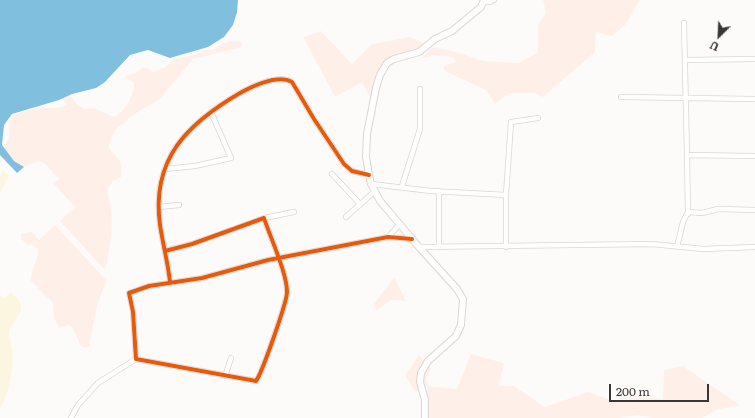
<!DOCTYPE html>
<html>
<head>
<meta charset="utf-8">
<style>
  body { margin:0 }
  #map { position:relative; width:755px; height:418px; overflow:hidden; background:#fdfbf9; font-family:Literata,serif }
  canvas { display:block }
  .north { position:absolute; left:699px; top:16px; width:40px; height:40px; -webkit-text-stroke:3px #fefaf8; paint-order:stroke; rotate:204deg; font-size:11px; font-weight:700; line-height:16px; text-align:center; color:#393736 }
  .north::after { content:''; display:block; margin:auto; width:14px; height:18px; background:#393736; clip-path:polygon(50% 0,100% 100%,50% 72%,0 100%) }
  .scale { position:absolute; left:609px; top:384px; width:100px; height:18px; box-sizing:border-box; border:2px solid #393736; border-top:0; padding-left:5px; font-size:12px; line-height:14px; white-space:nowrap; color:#393736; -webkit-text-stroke:3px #fefaf8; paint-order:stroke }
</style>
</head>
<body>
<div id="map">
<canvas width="755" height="418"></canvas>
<div class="north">U</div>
<div class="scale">200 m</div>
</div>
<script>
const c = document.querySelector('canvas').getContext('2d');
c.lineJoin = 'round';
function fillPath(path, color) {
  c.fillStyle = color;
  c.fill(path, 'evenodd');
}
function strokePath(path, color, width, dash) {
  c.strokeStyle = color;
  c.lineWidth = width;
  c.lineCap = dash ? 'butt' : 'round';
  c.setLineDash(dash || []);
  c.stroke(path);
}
fillPath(new Path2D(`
  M543,0H640L626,24L612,36L596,32L595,52L543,97L534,93H509L495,104L486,90L445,71L443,67L456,61L453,57L433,55L421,59L433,47L453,51L483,61L519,63L538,52V24L546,13Z
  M321,31L352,64L372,44L410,37L426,44L422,48L388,62L375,98L370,97L362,82L335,97L303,37Z
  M237,41L242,43V47L193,59L160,99L133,115L115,130L109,142V148C118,160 124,160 121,177L113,181L107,190C115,219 112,237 106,266L105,268H103L60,221L75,207L54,184L60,178C51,175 48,159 36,162C32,162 28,166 23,167L14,161L4,149L9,137L10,118C16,112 31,109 40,108C48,106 60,111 67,104L62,100L65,93H69L76,103L85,109L94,108L114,117C125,112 135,94 134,83L126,78V75L136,73L143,67L148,68L152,72L166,67L173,59L191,56L205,50H214C222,42 226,42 237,41Z
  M55,225L106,280C104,290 99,298 97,307C94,319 92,332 89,346L85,348L81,346L72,327L69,325L59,327L54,318L53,303L31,281C30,269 39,260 38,249L31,244L28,245L21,239V234L32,232L39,240Z
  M394,277L406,301L391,300L376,311L374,304Z
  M471,354L504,363L499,386H514L545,407L588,392L617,402L642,397L663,399L664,370L683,366L740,405L716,410L703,418H652L638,415L619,418H427V386L415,392L405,375L419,355L431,368L426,379L428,386L457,389Z`), '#fef0e9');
fillPath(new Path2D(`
  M3,170L9,177L0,193V177Z
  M11,292C14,297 20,299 21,306C22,315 11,323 9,331C8,338 11,342 12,349C14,367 10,392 0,408V294L3,298L9,295Z`), '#fcf6e0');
fillPath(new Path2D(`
  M0,0H238L237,12L233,25L224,37L208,47L170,58L148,50L137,53L130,55L105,82L96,88L72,94L59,100L12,114L4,125L2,145L14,161L24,167L17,173L0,155Z`), '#80c0de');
const minor = new Path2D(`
  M484,2H490L494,0
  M684,23L687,155
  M685,60L755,59
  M621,97L755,99
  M165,169L195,166L231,158L211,112
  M332,174L360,204
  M371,184L431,191L506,195V247
  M402,186L420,129V89
  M506,195L511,122L538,118
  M159,207L179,205
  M688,214L687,155L755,156
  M346,217L375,191
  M264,218L294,212
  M388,237L400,224
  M419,247L652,244L703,249L755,247
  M439,247V191
  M677,247L683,222L688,212L702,213L718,209L755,210
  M165,251L192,244L264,218C270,237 287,273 287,292C287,302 262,373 256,381L136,359L133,312L129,293L149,286L202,278L268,260L388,237L412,239
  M170,282C168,263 163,245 160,225C151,159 187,124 240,93C253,86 278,74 292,82L314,119L344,164L352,171L369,175
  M225,376L231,358
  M71,418L78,405L98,383L136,359`);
const major = new Path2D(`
  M425,418V400L420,382L421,373L428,361L456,336L461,325L463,299L457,289L419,247L380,201L371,184L369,175L366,157L367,134L376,88L380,75L387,63L394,59L419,52L435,39L452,31L481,7L484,0`);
strokePath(minor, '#d9d7d5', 6);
strokePath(major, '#d9d7d5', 8);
strokePath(minor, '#fffefe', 4.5);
strokePath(major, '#fffefe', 6);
strokePath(new Path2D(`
  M165,251L192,244L264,218C270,237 287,273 287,292C287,302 262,373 256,381L136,359L133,312L129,293L149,286L202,278L268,260L388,237L412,239
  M170,282C168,263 163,245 160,225C151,159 187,124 240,93C253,86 278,74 292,82L314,119L344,164L352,171L369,175`), '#e8590c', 4);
</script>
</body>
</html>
